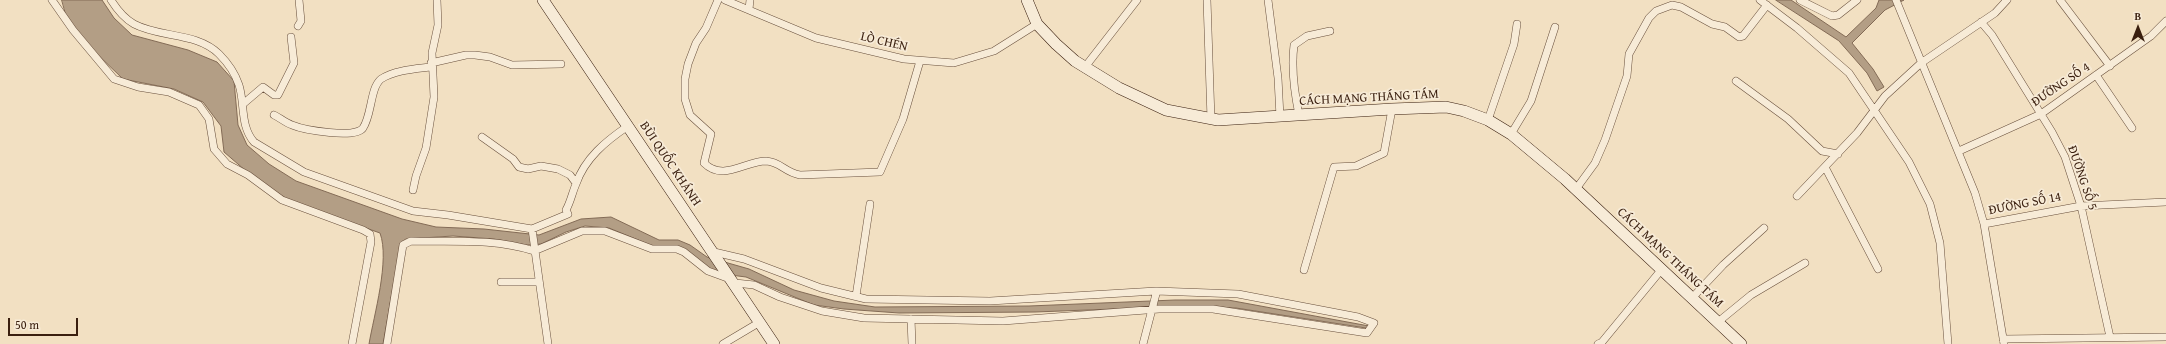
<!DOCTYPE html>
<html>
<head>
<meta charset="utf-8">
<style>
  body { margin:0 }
  #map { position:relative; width:2166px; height:344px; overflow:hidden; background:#f2e0c2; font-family:"Gentium Book Plus",serif }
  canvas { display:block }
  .north { position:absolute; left:2118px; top:8px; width:40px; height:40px; -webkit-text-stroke:3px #f7ebd7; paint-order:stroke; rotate:0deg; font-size:11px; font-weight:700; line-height:16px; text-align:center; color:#3a1f0f }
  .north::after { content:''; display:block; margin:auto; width:14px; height:18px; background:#3a1f0f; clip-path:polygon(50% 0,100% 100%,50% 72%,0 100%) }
  .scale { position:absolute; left:8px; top:318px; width:70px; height:18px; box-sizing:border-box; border:2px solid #3a1f0f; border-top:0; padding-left:5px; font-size:12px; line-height:14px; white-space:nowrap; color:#3a1f0f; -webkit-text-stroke:3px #f7ebd7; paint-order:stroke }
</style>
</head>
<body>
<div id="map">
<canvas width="2166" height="344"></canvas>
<div class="north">B</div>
<div class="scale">50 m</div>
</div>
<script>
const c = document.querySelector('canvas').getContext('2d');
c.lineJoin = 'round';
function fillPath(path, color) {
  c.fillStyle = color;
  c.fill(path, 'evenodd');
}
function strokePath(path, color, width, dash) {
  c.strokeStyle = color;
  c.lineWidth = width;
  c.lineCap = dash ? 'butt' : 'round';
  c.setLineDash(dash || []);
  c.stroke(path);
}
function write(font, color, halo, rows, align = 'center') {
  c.font = font + ' "Gentium Book Plus",serif';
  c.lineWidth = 3.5;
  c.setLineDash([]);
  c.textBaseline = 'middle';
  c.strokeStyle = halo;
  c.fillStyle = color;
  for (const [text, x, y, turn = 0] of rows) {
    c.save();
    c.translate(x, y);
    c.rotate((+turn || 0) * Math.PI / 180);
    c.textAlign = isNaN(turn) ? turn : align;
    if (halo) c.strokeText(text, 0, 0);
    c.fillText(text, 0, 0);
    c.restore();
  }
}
const water = new Path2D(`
  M62,0H102L114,18L132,35L188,50L217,62L234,81L238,125L247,145L269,164L296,181L402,219L436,227L484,229L539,235L581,219L611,217L659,240H678L690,245L707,257L749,269L794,290L834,301L875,307L1029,306L1175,300H1228L1369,326L1366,328L1236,308L1192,306L1035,312L899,313L844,309L814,305L746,277L715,273L679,247H655L609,228L585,226L566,232L541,244L526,245L494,239L453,236L406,239L401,242L383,344H369C374,315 390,260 380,233L290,201L253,177L224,152L221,126L203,102L174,89L123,79L94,51L67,19Z
  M1776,0H1791L1846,37L1876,8L1879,0H1904L1885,10L1852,43L1873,69L1884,87L1877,91L1867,73L1839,41Z`);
fillPath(water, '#b39e85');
strokePath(water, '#836b56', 1);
const street = new Path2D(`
  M52,0L73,30L114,79L138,87L169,92L199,105L209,119L214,149L227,164L248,175L282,200L363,230L370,234L371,242L352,344
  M111,0C116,8 125,19 134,24C160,38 197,32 219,54C227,62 235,73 239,85C245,104 240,126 254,142L304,172L413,211L448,215L532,229L568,214L566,210C571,201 572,193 576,184C585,158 606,141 628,126
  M718,0L706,28L696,43L688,64L685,79V99L690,115L711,134L704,163C723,182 745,161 766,161C781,162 784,172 800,175L880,172L903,119L920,61
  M725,0L816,38L904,59L954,63L994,51L1037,24
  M1207,0L1211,119
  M1268,0L1278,78L1280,117
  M1760,0L1797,28L1849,73L1909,162L1930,204L1940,243L1948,344
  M1800,0L1832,16L1838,15L1857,0
  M1896,0L1975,193L1984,224L2004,344
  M2060,0L2110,66
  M749,9L750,0
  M1981,22L1992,35L2052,132L2065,157L2081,206L2110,337
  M298,26L301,21L299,0
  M431,63L466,55H475L490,57L512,65L561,64
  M1085,67L1137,0
  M2096,75L2132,128
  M1736,81L1788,119L1822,151L1838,154
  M243,104L263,87L274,95H278L294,63L291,37
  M274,115C280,118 286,123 292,125C304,130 356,139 363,128C372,115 370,88 381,79C395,70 415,69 431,67
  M1299,115C1294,91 1291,69 1294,45L1307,36L1330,31
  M1488,120L1514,44L1517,24
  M1511,134L1531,101L1555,27
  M482,137L513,159L519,167L528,169L541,166L558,169L570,175L576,183
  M1959,151L2041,114L2151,36L2166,21
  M1825,167L1878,269
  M1576,189L1595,163L1605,140L1627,76L1629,54L1649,18L1656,11L1672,5L1681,7L1712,24L1725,27L1739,37L1743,36L1767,5
  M413,190L416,176L426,148L434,97L432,53L438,25L437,0
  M1797,196L1857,133L1885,96L1921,63L1995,13L2007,0
  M1984,224L2081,206L2166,202
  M532,229L548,344
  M714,252L744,259L821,288L866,299L990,301L1156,291L1238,294L1358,317L1374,323L1367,333L1213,309H1159L1003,321L864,318L822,311L780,297L754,285L735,283
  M1304,270L1334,167L1356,166L1384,153L1392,109
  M501,282H538
  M856,296L870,204
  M1692,298L1723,265L1764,228
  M911,319L912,344
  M1718,322L1751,295L1805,263
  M2003,339L2166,337
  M387,344L403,245L411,241C452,242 494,238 534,251L582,231H605L652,249H677L684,252L708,271L730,279
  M723,344L760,322
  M1143,344L1156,294
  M1598,344L1602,342L1662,269`);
const secondary = new Path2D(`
  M543,0L774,344
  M1027,0L1037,24L1056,44L1075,61L1119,88L1166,110L1218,120L1392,109L1446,107L1464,111L1488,120L1511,134L1565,179L1741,344`);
strokePath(street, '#684f3c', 8);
strokePath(secondary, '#3a1f0f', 12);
strokePath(street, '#f7ebd7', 7);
strokePath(secondary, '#f7ebd7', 11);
write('13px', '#3a1f0f', '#f7ebd7', [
  ["LÒ CHÉN",884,42,13],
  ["ĐƯỜNG SỐ 4",2061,85,-34],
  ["CÁCH MẠNG THÁNG TÁM",1369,98,-3],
  ["BÙI QUỐC KHÁNH",670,164,56],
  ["ĐƯỜNG SỐ 5",2082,178,71],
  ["ĐƯỜNG SỐ 14",2025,204,-11],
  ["CÁCH MẠNG THÁNG TÁM",1670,258,43]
]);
</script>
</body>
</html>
